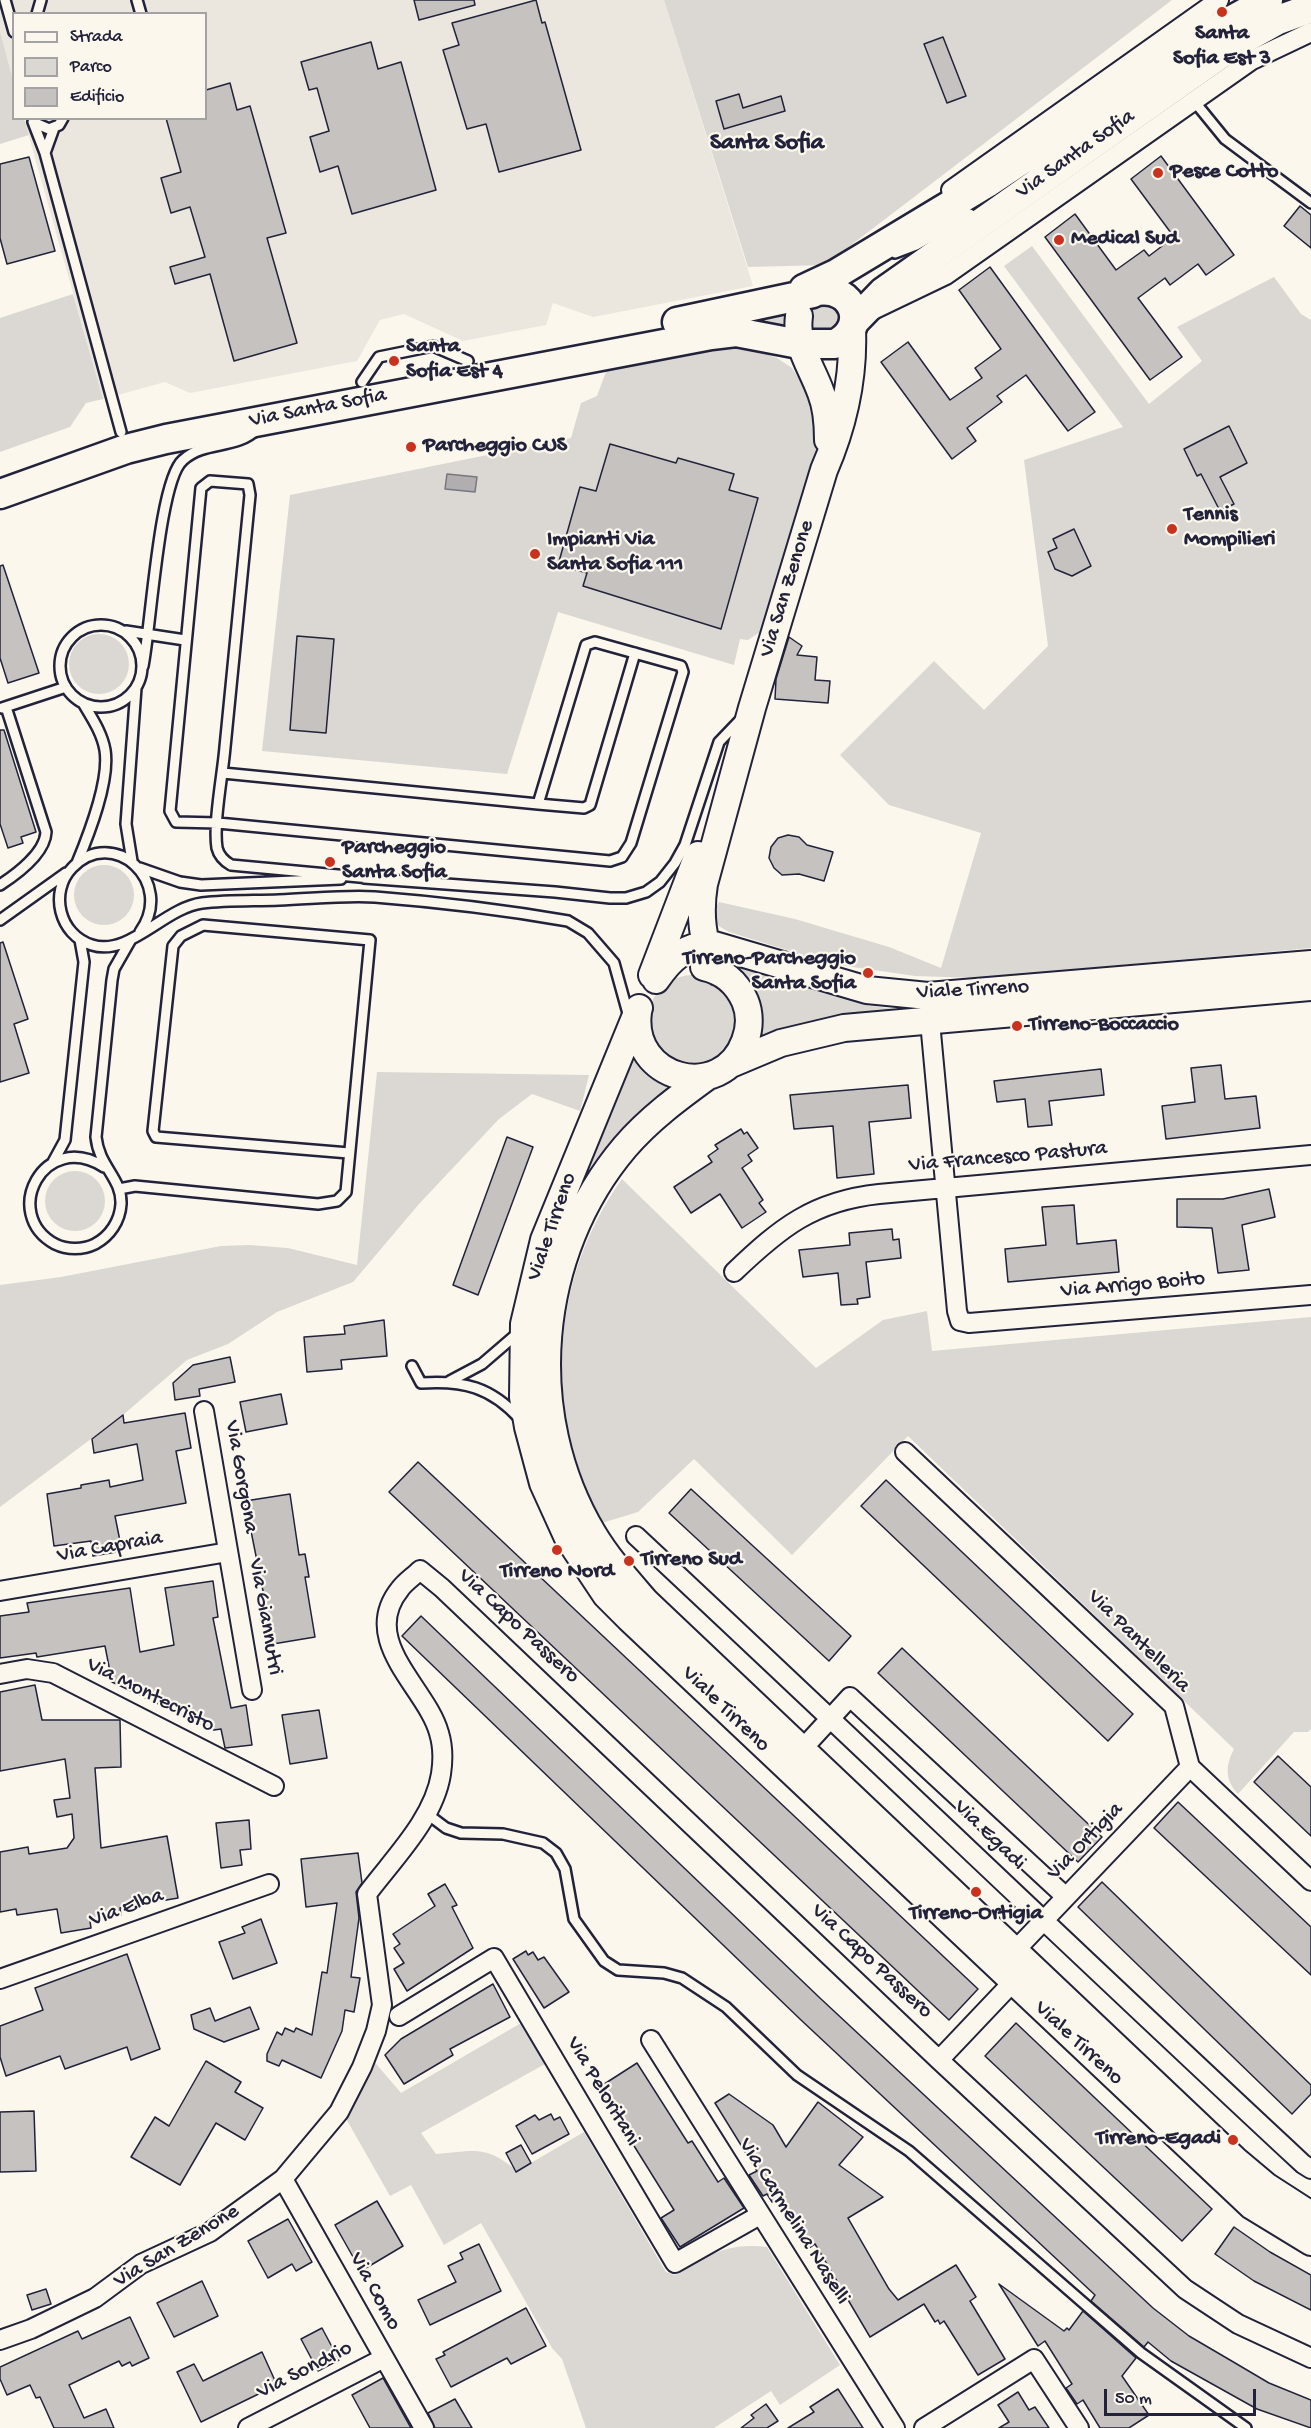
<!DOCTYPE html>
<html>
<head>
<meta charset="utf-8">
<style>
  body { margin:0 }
  #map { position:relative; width:1311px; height:2428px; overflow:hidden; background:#fbf7ec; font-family:"Gochi Hand",sans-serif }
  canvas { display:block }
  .legend { position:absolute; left:12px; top:12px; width:195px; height:108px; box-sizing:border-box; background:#fbf7ec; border:2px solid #a4a2a5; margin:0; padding:8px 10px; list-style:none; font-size:18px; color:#22223b }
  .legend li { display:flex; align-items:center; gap:12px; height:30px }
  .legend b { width:30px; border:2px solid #a4a2a5 }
  .scale { position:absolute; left:1104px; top:2389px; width:152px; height:27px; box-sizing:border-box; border:3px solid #22223b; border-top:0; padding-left:8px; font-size:18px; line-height:21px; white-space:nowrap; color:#22223b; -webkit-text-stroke:4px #fbf7ec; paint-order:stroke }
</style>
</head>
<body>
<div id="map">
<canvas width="1311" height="2428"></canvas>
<ul class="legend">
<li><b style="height:8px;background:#fbf7ec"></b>Strada</li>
<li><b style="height:16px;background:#dbd8d3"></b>Parco</li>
<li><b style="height:16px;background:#c6c2c0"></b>Edificio</li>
</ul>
<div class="scale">50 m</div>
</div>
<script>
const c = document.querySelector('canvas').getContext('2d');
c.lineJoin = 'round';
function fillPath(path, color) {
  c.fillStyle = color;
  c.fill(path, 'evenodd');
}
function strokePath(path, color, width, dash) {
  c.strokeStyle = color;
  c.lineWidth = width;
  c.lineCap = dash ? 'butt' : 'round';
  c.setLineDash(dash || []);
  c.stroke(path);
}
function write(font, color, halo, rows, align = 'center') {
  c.font = font + ' "Gochi Hand",sans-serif';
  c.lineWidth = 4.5;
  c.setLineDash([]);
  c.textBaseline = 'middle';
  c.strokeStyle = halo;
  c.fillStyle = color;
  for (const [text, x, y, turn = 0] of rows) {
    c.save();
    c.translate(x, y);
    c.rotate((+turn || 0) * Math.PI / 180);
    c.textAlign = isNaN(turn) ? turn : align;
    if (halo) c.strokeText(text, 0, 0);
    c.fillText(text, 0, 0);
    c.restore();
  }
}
fillPath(new Path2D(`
  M0,0H664L753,286L593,317L553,303L546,325L463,341L404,314L380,320L357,361L190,393L165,382L103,399L24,119L206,118V14H14L13,80L0,31Z`), '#ebe7df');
fillPath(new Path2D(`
  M664,0H1172L825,265L748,267Z
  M0,31L13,80L14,118L24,119L29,135L0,144Z
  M1032,246L1149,404L1202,361L1177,327L1274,277L1301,314L1311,320V948L976,978L915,976L832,964L729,932L717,925L715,909L719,902L795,919L889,947L941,968L981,833L889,805L840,755L934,661L984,710L1048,646L1024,460L1123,427L1004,266Z
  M73,294L103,399L86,403L70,427L0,452V318Z
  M840,304L841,329L816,331C809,323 807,315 813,305Z
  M787,307V331L747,319Z
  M724,348L756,350L777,358L792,368L810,396L820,440L763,630L748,640L740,639L734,665L558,612L507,774L262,751L290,495L571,438L581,403L597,396L607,369Z
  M69 664a30 30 0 1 1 60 0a30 30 0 1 1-60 0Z
  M74 895a30 30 0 1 1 60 0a30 30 0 1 1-60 0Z
  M723,961L867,1005L907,1011L758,1040Z
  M648 1020a45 45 0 1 1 90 0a45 45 0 1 1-90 0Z
  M633,1053L677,1086L552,1243Z
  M377,1072L589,1075L580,1111L532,1094L499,1119L419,1204L353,1282L277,1312L228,1344L187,1360L123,1415L0,1507V1285L61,1277L221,1246L249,1245L288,1248L357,1265Z
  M45 1201a30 30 0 1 1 60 0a30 30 0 1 1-60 0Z
  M622,1179L816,1368L883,1320L927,1311L932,1351L1311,1317V1729L1308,1732H1294L1238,1794C1225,1780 1225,1766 1234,1749L908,1436L792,1555L694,1459L638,1512L602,1523C544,1411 548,1283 622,1179Z
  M521,2023L545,2064L421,2133L436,2154C475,2151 485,2144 517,2171L584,2132L666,2272L675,2275C708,2256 726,2242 767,2247L840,2365L780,2405L771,2391L714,2428H586L562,2359L552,2348L481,2223L444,2245L411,2185L390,2196L344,2115L372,2059L401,2093Z`), '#dbd8d3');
const water = new Path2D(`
  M447,474L477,477L475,492L445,489Z`);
fillPath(water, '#b1aeb0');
strokePath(water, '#787681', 1.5);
const building = new Path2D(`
  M414,0H474L475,5L419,20Z
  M536,0L542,23L545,22L581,150L499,172L486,124L467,129L443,50L459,45L452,23Z
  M943,37L966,96L947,103L924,44Z
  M371,42L378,69L401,62L436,190L352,214L338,166L320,172L310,137L329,131L317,88L309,90L301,62Z
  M230,83L237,110L250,106L286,233L267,238L297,343L234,361L210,274L175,284L170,267L205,257L190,207L171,213L161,178L181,172L166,118H206V90Z
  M739,94L743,108L781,96L785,111L724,129L716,101Z
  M1161,156L1234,255L1206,275L1198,264L1170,285L1165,278L1138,298L1182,357L1150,380L1045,237L1075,214L1116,270L1144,250L1149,256L1174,237L1131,179Z
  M29,157L55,251L7,264L0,238V164Z
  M1300,206L1311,215V248L1284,226Z
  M990,267L1095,412L1068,431L1026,375L997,396L1002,402L967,428L976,441L952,459L881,362L908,342L950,400L982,378L975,368L1001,349L959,290Z
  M1229,426L1247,463L1220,477L1234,504L1220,511L1201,474L1197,476L1184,449Z
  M610,444L676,463L678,458L734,474L729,490L758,498L721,629L583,586L587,573L558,565L580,487L596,491Z
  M1074,529L1091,566L1072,576L1055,569L1048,552L1057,548L1053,539Z
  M3,565L39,673L8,683L0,658V566Z
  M297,636L334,639L326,733L290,730Z
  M789,637L802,646L797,655L817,657L815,680L830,681L828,703L775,699L776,679Z
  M0,730H4L36,832L21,837L23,843L8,848L0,824Z
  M788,835L799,837L807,845L833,852L824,881L799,874L782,875L774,868L769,858L771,847L778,838Z
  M3,942L28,1019L14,1024L29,1073L0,1082V943Z
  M1221,1065L1225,1099L1256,1096L1260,1128L1166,1139L1162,1106L1195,1102L1191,1068Z
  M1101,1069L1104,1095L1049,1101L1052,1125L1028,1127L1025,1099L997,1102L994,1081Z
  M908,1085L911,1118L869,1122L874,1174L837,1178L833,1126L794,1129L790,1095Z
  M741,1129L744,1134L747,1132L758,1148L748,1155L752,1161L742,1168L763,1200L759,1203L766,1212L742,1228L720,1194L691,1213L674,1187L712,1162L708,1156L718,1149L715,1145Z
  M507,1137L533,1147L478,1295L453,1285Z
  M1269,1189L1275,1217L1242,1225L1249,1270L1218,1273L1212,1228L1177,1227V1199H1223Z
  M1074,1205L1077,1244L1116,1240L1119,1272L1008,1282L1005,1249L1046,1245L1042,1207Z
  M892,1229L893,1240L899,1239L901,1258L866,1262L870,1297L857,1299L858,1304L841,1305L838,1273L803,1277L799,1250L850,1245L849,1233Z
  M384,1320L387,1356L341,1360L342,1369L307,1372L304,1337L345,1334L344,1326Z
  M230,1357L235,1382L199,1389L200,1396L175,1400L173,1383L193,1365Z
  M281,1394L287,1424L246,1432L240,1402Z
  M185,1413L191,1448L176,1451L186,1503L115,1516L122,1551L93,1556L91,1541L54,1546L47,1494L81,1488V1485L109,1480L110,1487L143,1480L137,1444L94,1453L92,1439L123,1415L124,1423Z
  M418,1462L978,1989L949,2020L389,1492Z
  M886,1480L1133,1714L1108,1741L861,1506Z
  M691,1489L851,1636L829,1661L669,1513Z
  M290,1494L299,1555L305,1554L309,1577H305L315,1637L267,1645L262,1611H267L245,1501Z
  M213,1581L218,1617L213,1618L231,1708L246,1705L252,1745L225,1748L221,1729L214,1730L112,1682L105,1646L37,1657L36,1653L0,1658V1616L29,1612L27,1603L130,1588L140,1652L174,1645L165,1588Z
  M421,1616L821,1999L1153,2308L1189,2336L1230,2360L1269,2383L1311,2400V2428L1257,2409L1171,2361L1148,2342L1144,2347L1091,2301L1095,2295L801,2020L402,1636Z
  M902,1648L1102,1837L1078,1862L878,1673Z
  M35,1685L42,1720H120L121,1767L95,1768L101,1848L167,1836L178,1898L120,1908L121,1915L90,1921L91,1928L61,1933L57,1909L17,1915L16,1909L0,1912V1852L28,1847L29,1854L67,1848L74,1838L72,1814L57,1817L54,1800L70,1798L65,1759L0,1771V1692Z
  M319,1710L327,1758L290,1764L282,1715Z
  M1278,1756L1311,1787V1836L1254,1782Z
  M1178,1802L1311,1927V1975L1154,1828Z
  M249,1820L251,1849L240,1850L242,1865L221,1868L216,1823Z
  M358,1853L362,1883L356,1892L359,1918L351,1977L360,1978L354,2012L345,2010L342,2031L321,2078L282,2060L279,2066L267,2061V2054L277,2032L282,2035L285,2028L294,2032L296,2028L312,2035L322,1972L327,1973L337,1903L306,1907L301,1859Z
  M1102,1882L1311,2085V2094L1292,2114L1078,1907Z
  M445,1884L457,1905L452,1907L473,1948L407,1991L394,1969L404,1963L394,1948L400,1944L393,1934L435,1906L428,1894Z
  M261,1919L277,1963L233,1979L219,1942L245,1933L242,1927Z
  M526,1951L528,1955L533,1952L538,1960L544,1957L569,1992L544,2008L513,1959Z
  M127,1954L160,2049L131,2060L127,2047L65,2069L60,2056L6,2076L0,2057V2026L43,2010L35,1988Z
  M493,1984L510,2017L450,2049L453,2055L404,2084L385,2055L401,2039Z
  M250,2007L259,2029L224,2042L194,2029L191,2015L210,2008L215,2021Z
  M1016,2023L1212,2209L1182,2241L985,2056Z
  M206,2061L241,2082L235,2092L263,2108L245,2140L216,2123L180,2185L131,2157L155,2117L169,2126Z
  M637,2063L688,2143L692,2141L718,2182L724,2178L744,2208L680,2247L661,2218L674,2210L598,2088Z
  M729,2094L773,2125L786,2147L818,2102L863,2137L839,2165L883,2197L848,2218L889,2289L898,2300L956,2265L976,2297L970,2301L1005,2359L978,2375L944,2321L940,2324L938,2320L935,2322L924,2304L870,2337L815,2244L808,2249L777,2199L772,2202L767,2194L763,2196L749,2175L757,2171L715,2103Z
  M34,2111L36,2171L0,2172V2112Z
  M551,2114L554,2120L560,2117L569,2134L532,2154L516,2126L535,2115L539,2120Z
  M521,2145L531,2163L516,2172L506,2153Z
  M377,2201L403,2246L361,2271L335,2225Z
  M288,2219L312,2262L296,2271L292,2264L268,2278L248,2241Z
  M1234,2227L1270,2252L1311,2275V2310L1254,2281L1215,2254Z
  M479,2244L501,2291L430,2325L418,2300L456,2282L448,2266L463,2259L460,2253Z
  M202,2281L218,2316L174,2337L157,2303Z
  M999,2284L1064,2331L1067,2328L1069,2330L1083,2311L1136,2358L1122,2376L1149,2415L1129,2428H1100L1083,2400L1077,2404L1066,2388L1072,2384L1045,2341L1038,2346Z
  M46,2289L51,2304L32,2310L27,2295Z
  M526,2308L546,2346L511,2364L507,2358L451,2387L436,2359L445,2355L443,2352Z
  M130,2317L149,2358L132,2366L130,2362L122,2366L119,2361L69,2385L84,2418L106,2409L114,2428H54L40,2397L36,2398L30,2385L7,2395L0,2379V2367L78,2331L82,2339Z
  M322,2328L339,2360L318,2371L301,2339Z
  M262,2352L277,2385L201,2422L177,2372L194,2364L203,2381Z
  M383,2378L411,2428H370L352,2395Z
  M838,2389L863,2428H788L814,2412L810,2407Z
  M1018,2392L1029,2410L1035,2407L1049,2428H999L1009,2422L998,2405Z
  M455,2399L472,2428H435L428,2413Z
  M766,2404L778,2421L767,2428H741L754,2418L751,2415Z`);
fillPath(building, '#c6c2c0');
strokePath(building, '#22223b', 1.5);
const lane = new Path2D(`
  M5,0L14,32
  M137,0L141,14
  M37,14L41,0
  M1194,101L1225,139L1311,203
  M33,122L45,153L121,432
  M35,123L49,129L59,125L63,118
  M45,153L54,128
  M895,253L916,245L970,214
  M362,382L379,357L433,346L468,361
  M60 666a41 41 0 1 1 82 0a41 41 0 1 1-82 0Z
  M126,631L185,640
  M143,666C151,627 159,480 183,460C205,440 236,450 257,429
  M2,708L66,687
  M223,773L538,804L586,645L595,642L681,666L683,672L631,843L622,857L610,861L218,823L176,822L170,811L201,488L210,481L248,484L250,495C242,579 233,663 225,747C223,773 213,823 217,848C219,856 224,861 231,865L370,878
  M538,804L584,808L590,805L635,653
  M132,861L126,824L136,688
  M77,863C89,834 110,781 105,750C102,733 92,718 83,703
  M140,868L180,882L201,885L341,879
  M364,878L555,892L610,898H626L646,892L660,882L675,863L685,845L719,742L742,718
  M0,885C17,874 45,853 46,832L6,707
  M0,920L66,873
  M140,932C176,882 113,825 72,868C49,892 59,935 92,945C129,957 164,908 202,903C228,900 254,901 279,900C311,899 344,895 375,897C439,902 505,910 568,921L588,933L614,963L629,1017
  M53,1162L65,1140L84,962L80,940
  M104,1167C44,1129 0,1214 55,1244C67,1250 83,1250 95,1244C110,1236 120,1221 121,1204C122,1178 99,1167 96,1137L112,980L114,969L130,941
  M119,1189L135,1186L318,1204L337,1201L346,1192L370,940L203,925L181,936L173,946L153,1131L156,1137L349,1153
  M412,1366L421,1383C463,1380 491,1387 520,1419
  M450,1381L482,1364L518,1333
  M426,1813L446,1828L461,1833L503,1834L543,1843L556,1853L565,1869L574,1919L604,1961L618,1970L664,1973L682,1978L726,2007L797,2075L909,2151L1141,2353L1246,2428`);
const street = new Path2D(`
  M951,190L1219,0
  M871,311L946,275L1252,60L1311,32
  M929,1011L957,1311L960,1321L969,1323L1311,1295
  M734,1272C780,1228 813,1201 879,1194L1311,1155
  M204,1411L252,1690
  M905,1452L1174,1706L1190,1767L1311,1881
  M636,1536C859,1744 1079,1956 1303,2164L1311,2169
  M0,1591L228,1552
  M0,1674L27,1669L53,1673L274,1786
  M795,1757L850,1697L1066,1897
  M1007,1959L1190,1767
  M0,1979L269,1884
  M399,2016L494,1958L675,2263L760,2215
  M651,2040L895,2428
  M939,2060L1012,1983
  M283,2179L424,2428
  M0,2340L31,2329L95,2298L141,2264L210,2232L283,2179L339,2112L362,2067L376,2031L382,2005L367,1894C393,1859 434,1819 441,1774C443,1761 443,1746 439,1733C427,1688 358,1641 400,1589C405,1582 413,1577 420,1570L442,1588L939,2060L1185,2289L1238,2324L1311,2358
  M248,2428L384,2358
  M924,2428L1034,2359L1079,2428`);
const secondary = new Path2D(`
  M799,316C795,347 811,365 821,393C827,408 828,424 828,440
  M718,972C702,945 699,915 704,884L752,708L824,470C843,426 854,377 852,329
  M652,975L698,855
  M656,980C671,958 686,944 714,945L867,990L928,996L1311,964
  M639,1008L544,1240L524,1324L523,1397L528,1427L543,1483L568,1538L606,1595L629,1618L1252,2206L1311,2242
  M638,1012C629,1080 722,1104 745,1041C750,1028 750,1013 745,1001C737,983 723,971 704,967
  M731,1064L781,1043L844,1028L1311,987
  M708,1076C679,1097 649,1119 625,1147C535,1253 521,1414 593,1534C608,1559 627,1580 646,1602L1235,2160L1266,2186L1311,2215`);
const primary = new Path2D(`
  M804,289L836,274L987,183L1223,25L1268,0
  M677,322L813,293
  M854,322L883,292L1235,44L1278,20L1311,8
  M0,494L126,449L166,439L711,335L736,332L799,344H835C869,327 854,286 818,291`);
strokePath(lane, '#22223b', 14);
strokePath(street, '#22223b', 22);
strokePath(secondary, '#22223b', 30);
strokePath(primary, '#22223b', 33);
strokePath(lane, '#fbf7ec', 9);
strokePath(street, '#fbf7ec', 18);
strokePath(secondary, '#fbf7ec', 26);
strokePath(primary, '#fbf7ec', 28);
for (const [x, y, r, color] of [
  [1222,12,6,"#c8321e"],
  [1158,173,6,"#c8321e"],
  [1059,240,6,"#c8321e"],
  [394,361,6,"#c8321e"],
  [411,447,6,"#c8321e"],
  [1172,529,6,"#c8321e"],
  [535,554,6,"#c8321e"],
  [330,862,6,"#c8321e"],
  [868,973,6,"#c8321e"],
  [1017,1026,6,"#c8321e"],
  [557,1550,6,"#c8321e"],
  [629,1561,6,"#c8321e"],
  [976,1892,6,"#c8321e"],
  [1233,2140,6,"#c8321e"]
]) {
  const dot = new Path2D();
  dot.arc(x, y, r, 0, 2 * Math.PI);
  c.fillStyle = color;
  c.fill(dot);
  strokePath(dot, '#fbf7ec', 2);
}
write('bold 22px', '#22223b', '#fbf7ec', [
  ["Santa",1222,35,"center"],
  ["Sofia Est 3",1222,60,"center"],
  ["Pesce Cotto",1170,173],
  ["Medical Sud",1071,240],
  ["Santa",406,348],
  ["Sofia Est 4",406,373],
  ["Parcheggio CUS",423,447],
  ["Tennis",1184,516],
  ["Mompilieri",1184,541],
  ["Impianti Via",547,541],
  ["Santa Sofia 111",547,566],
  ["Parcheggio",342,849],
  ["Santa Sofia",342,874],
  ["Tirreno-Parcheggio",856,960,"right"],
  ["Santa Sofia",856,985,"right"],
  ["Tirreno-Boccaccio",1029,1026],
  ["Tirreno Sud",641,1561],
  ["Tirreno Nord",557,1573,"center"],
  ["Tirreno-Ortigia",976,1915,"center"],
  ["Tirreno-Egadi",1221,2140,"right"]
], 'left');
write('22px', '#22223b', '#fbf7ec', [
  ["Via Santa Sofia",1076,155,-35],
  ["Via Santa Sofia",318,409,-11],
  ["Via San Zenone",788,589,-73],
  ["Viale Tirreno",973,991,-3],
  ["Via Francesco Pastura",1008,1158,-5],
  ["Viale Tirreno",553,1227,-71],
  ["Via Arrigo Boito",1133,1286,-5],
  ["Via Gorgona",240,1477,80],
  ["Via Capraia",110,1548,-10],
  ["Via Giannutri",264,1617,80],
  ["Via Capo Passero",518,1627,43],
  ["Via Pantelleria",1138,1642,45],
  ["Via Montecristo",150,1696,27],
  ["Viale Tirreno",725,1710,44],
  ["Via Egadi",989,1836,44],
  ["Via Ortigia",1086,1842,-46],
  ["Via Elba",127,1909,-20],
  ["Via Capo Passero",871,1962,43],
  ["Viale Tirreno",1078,2044,43],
  ["Via Peloritani",602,2092,59],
  ["Via Carmelina Naselli",793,2222,58],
  ["Via San Zenone",177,2247,-31],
  ["Via Como",374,2292,61],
  ["Via Sondrio",305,2371,-27]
]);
write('bold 24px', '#22223b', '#fbf7ec', [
  ["Santa Sofia",767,144]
]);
</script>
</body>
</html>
